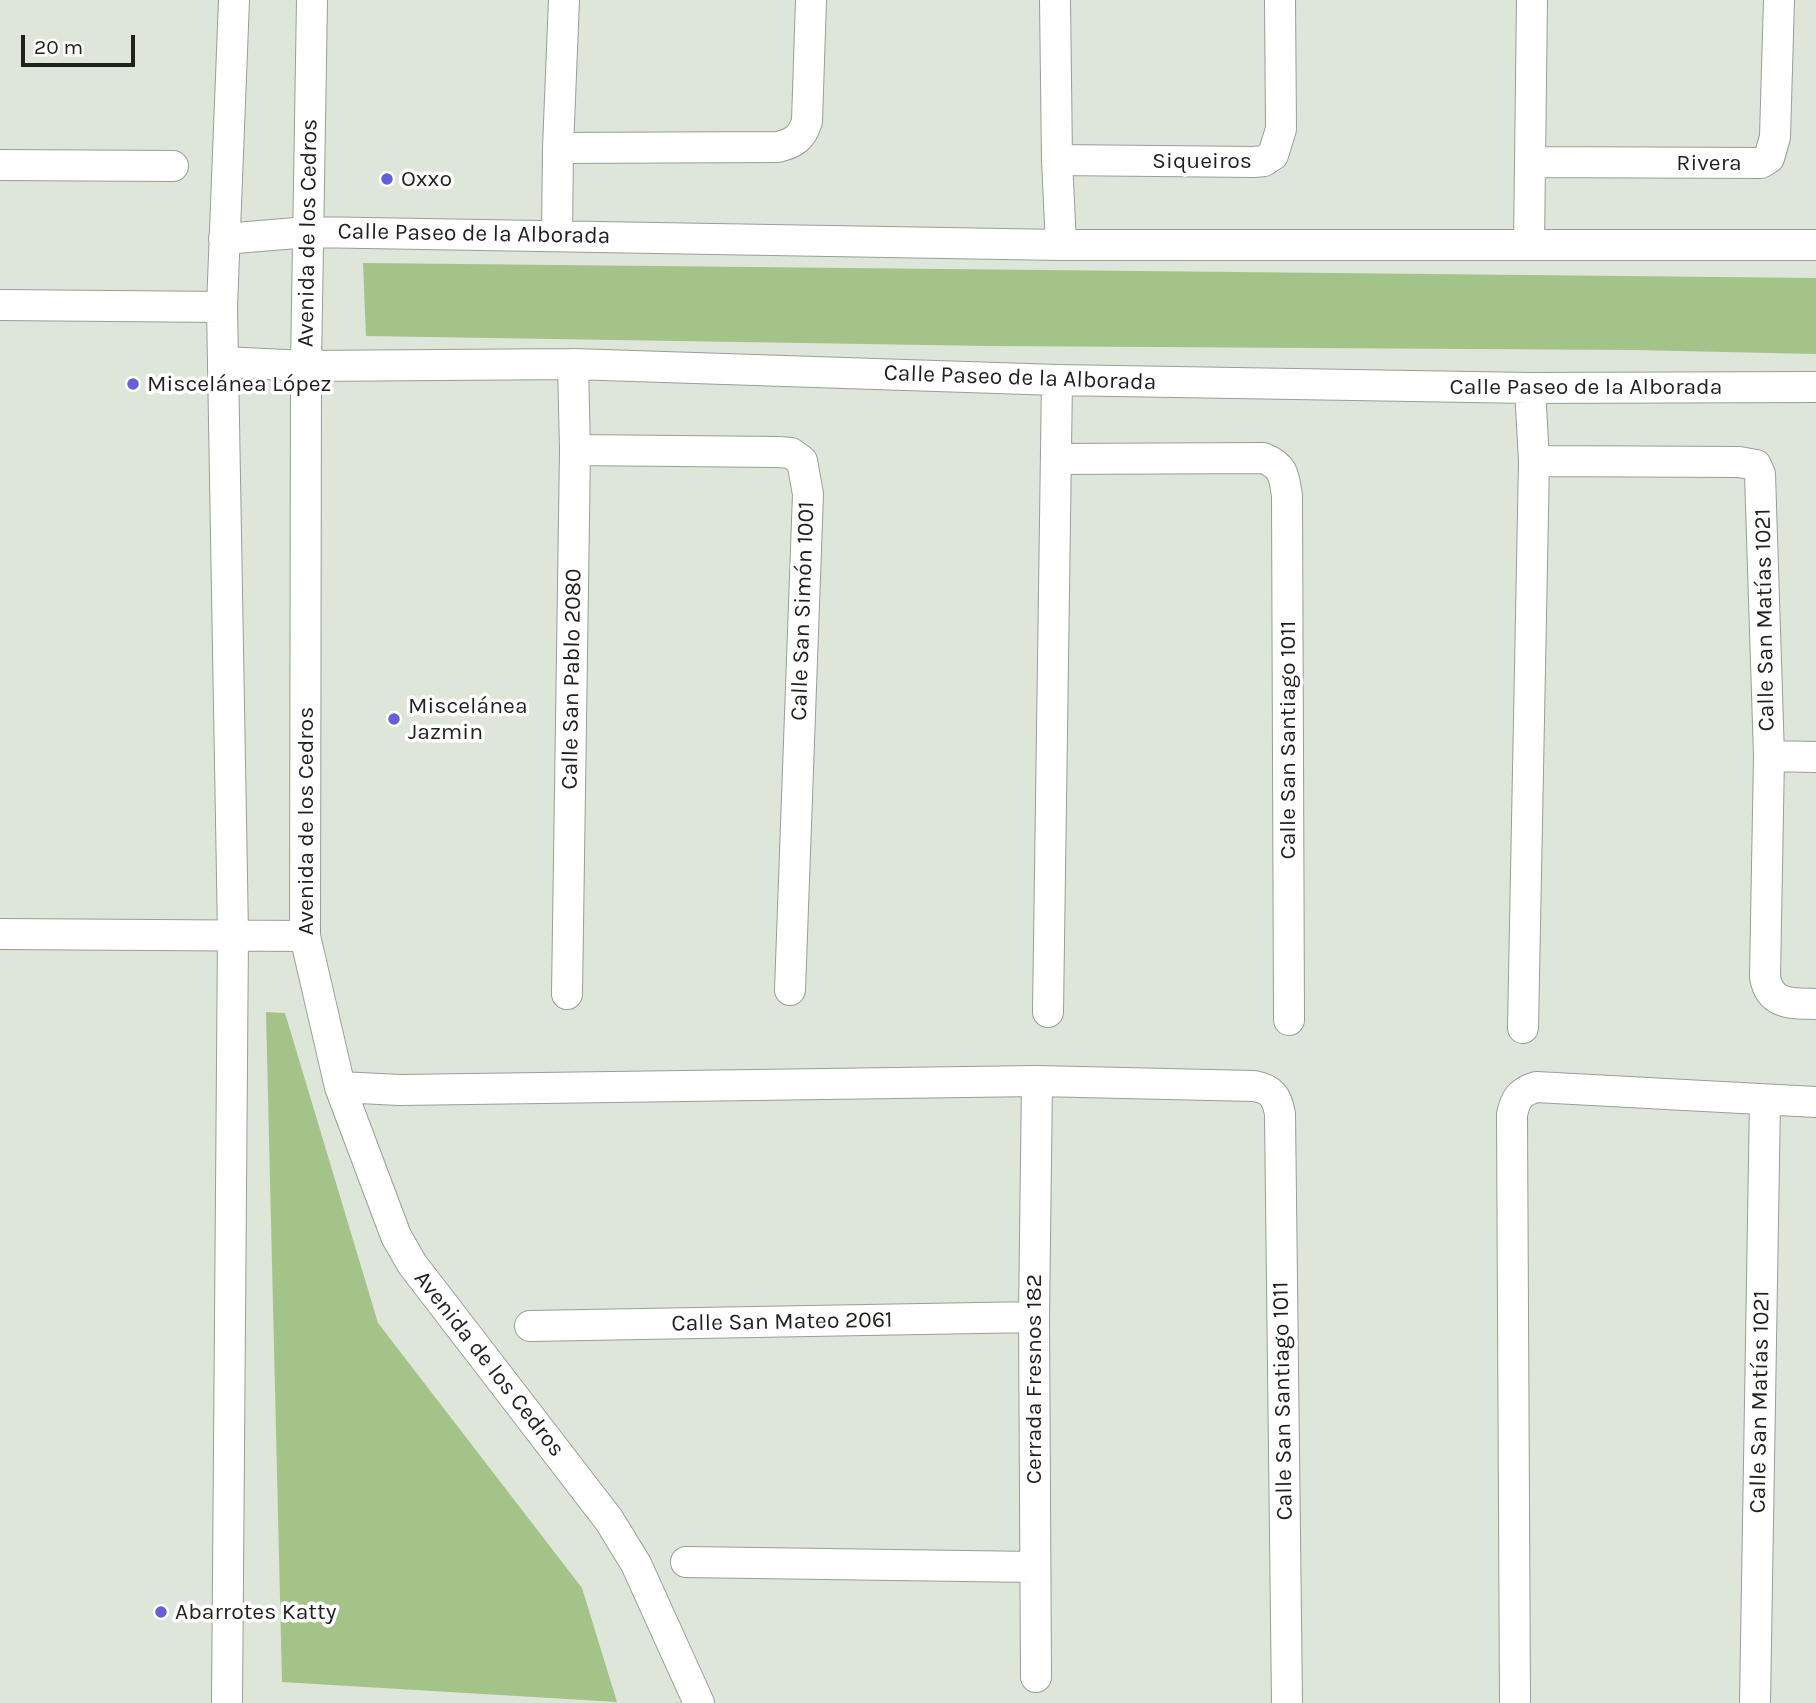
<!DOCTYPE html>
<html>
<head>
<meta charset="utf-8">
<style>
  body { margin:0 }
  #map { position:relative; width:1816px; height:1703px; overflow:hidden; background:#dee5d9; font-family:Karla,sans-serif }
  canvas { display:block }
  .scale { position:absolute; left:21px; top:35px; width:114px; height:32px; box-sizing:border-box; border:4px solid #1e211c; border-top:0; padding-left:9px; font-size:21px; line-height:24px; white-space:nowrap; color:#1e211c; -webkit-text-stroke:5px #fff; paint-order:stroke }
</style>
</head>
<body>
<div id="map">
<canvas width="1816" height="1703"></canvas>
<div class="scale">20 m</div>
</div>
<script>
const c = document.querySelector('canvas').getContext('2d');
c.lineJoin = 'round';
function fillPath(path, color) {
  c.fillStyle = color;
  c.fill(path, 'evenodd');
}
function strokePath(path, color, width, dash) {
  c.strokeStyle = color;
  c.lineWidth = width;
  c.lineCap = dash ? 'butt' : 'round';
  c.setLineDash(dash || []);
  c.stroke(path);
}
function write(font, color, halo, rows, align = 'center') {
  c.font = font + ' Karla,sans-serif';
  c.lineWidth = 7;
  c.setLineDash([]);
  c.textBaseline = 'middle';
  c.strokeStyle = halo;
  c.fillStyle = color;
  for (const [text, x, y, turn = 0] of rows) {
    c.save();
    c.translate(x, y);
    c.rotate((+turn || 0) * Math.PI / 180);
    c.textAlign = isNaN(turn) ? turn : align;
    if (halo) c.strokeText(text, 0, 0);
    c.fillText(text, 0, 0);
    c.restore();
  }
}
fillPath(new Path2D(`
  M363,263L1816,278V354L1635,350L990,346L366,336Z
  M266,1012L285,1013L378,1323L582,1588L617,1702L282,1682Z`), '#a3c388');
const street = new Path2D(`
  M312,0L306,366L305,936L340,1087L396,1236L412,1264L609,1520L636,1564L699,1703
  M1055,0L1057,160L1061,245
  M558,148L778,147C794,143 802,138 807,121L811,0
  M1057,160L1254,162L1264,161L1273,155L1281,129L1280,0
  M1530,162L1761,163L1769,158L1775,137L1779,0
  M0,165L173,166
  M557,235L558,148L564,0
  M224,239L308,232L1061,245H1816
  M1529,244L1532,0
  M0,305L222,307
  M223,362L306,366L573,364L1057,380L1530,388L1816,387
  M575,450L778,452L791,453L802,461L808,494L790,990
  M1056,459L1263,458C1284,466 1284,476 1287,496L1289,1020
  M1534,461L1739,462L1756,465L1760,474L1769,756L1765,977C1770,1006 1792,1003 1816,1004
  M1769,756L1816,757
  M0,934L305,936
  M567,994L575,450L573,364
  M1048,1012L1057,380
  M1523,1028L1534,461L1530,388
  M340,1087L400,1090L1037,1081L1254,1086C1272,1089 1277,1097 1280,1114L1287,1703
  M530,1326L1034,1317
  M686,1562L1034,1567
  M1036,1677L1034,1317L1037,1081
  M227,1703L233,934L222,307L234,0
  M1515,1703L1512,1115C1515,1099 1520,1092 1536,1087L1816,1102
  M1755,1703L1765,1100`);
strokePath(street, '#989f94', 32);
strokePath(street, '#fff', 30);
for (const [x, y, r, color] of [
  [387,179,7,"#675fd8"],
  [133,384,7,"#675fd8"],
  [394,719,7,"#675fd8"],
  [161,1612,7,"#675fd8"]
]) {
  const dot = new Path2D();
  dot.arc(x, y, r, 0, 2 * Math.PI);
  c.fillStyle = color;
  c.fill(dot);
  strokePath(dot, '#fff', 2.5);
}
write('23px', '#1e211c', '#fff', [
  ["Siqueiros",1202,161],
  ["Rivera",1709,163],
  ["Avenida de los Cedros",308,233,-89],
  ["Calle Paseo de la Alborada",474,234,1],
  ["Calle Paseo de la Alborada",1020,378,2],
  ["Calle Paseo de la Alborada",1586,387],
  ["Calle San Simón 1001",803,611,-88],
  ["Calle San Matías 1021",1765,620,-91],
  ["Calle San Pablo 2080",572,679,-89],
  ["Calle San Santiago 1011",1288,740,-90],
  ["Avenida de los Cedros",306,821,-90],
  ["Calle San Mateo 2061",782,1322,-1],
  ["Avenida de los Cedros",489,1364,52],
  ["Cerrada Fresnos 182",1034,1379,-90],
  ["Calle San Santiago 1011",1283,1401,-91],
  ["Calle San Matías 1021",1760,1402,-89]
]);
write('23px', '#1e211c', '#fff', [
  ["Oxxo",401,179],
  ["Miscelánea López",147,384],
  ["Miscelánea",408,706],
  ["Jazmin",408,732],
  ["Abarrotes Katty",175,1612]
], 'left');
</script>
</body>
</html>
